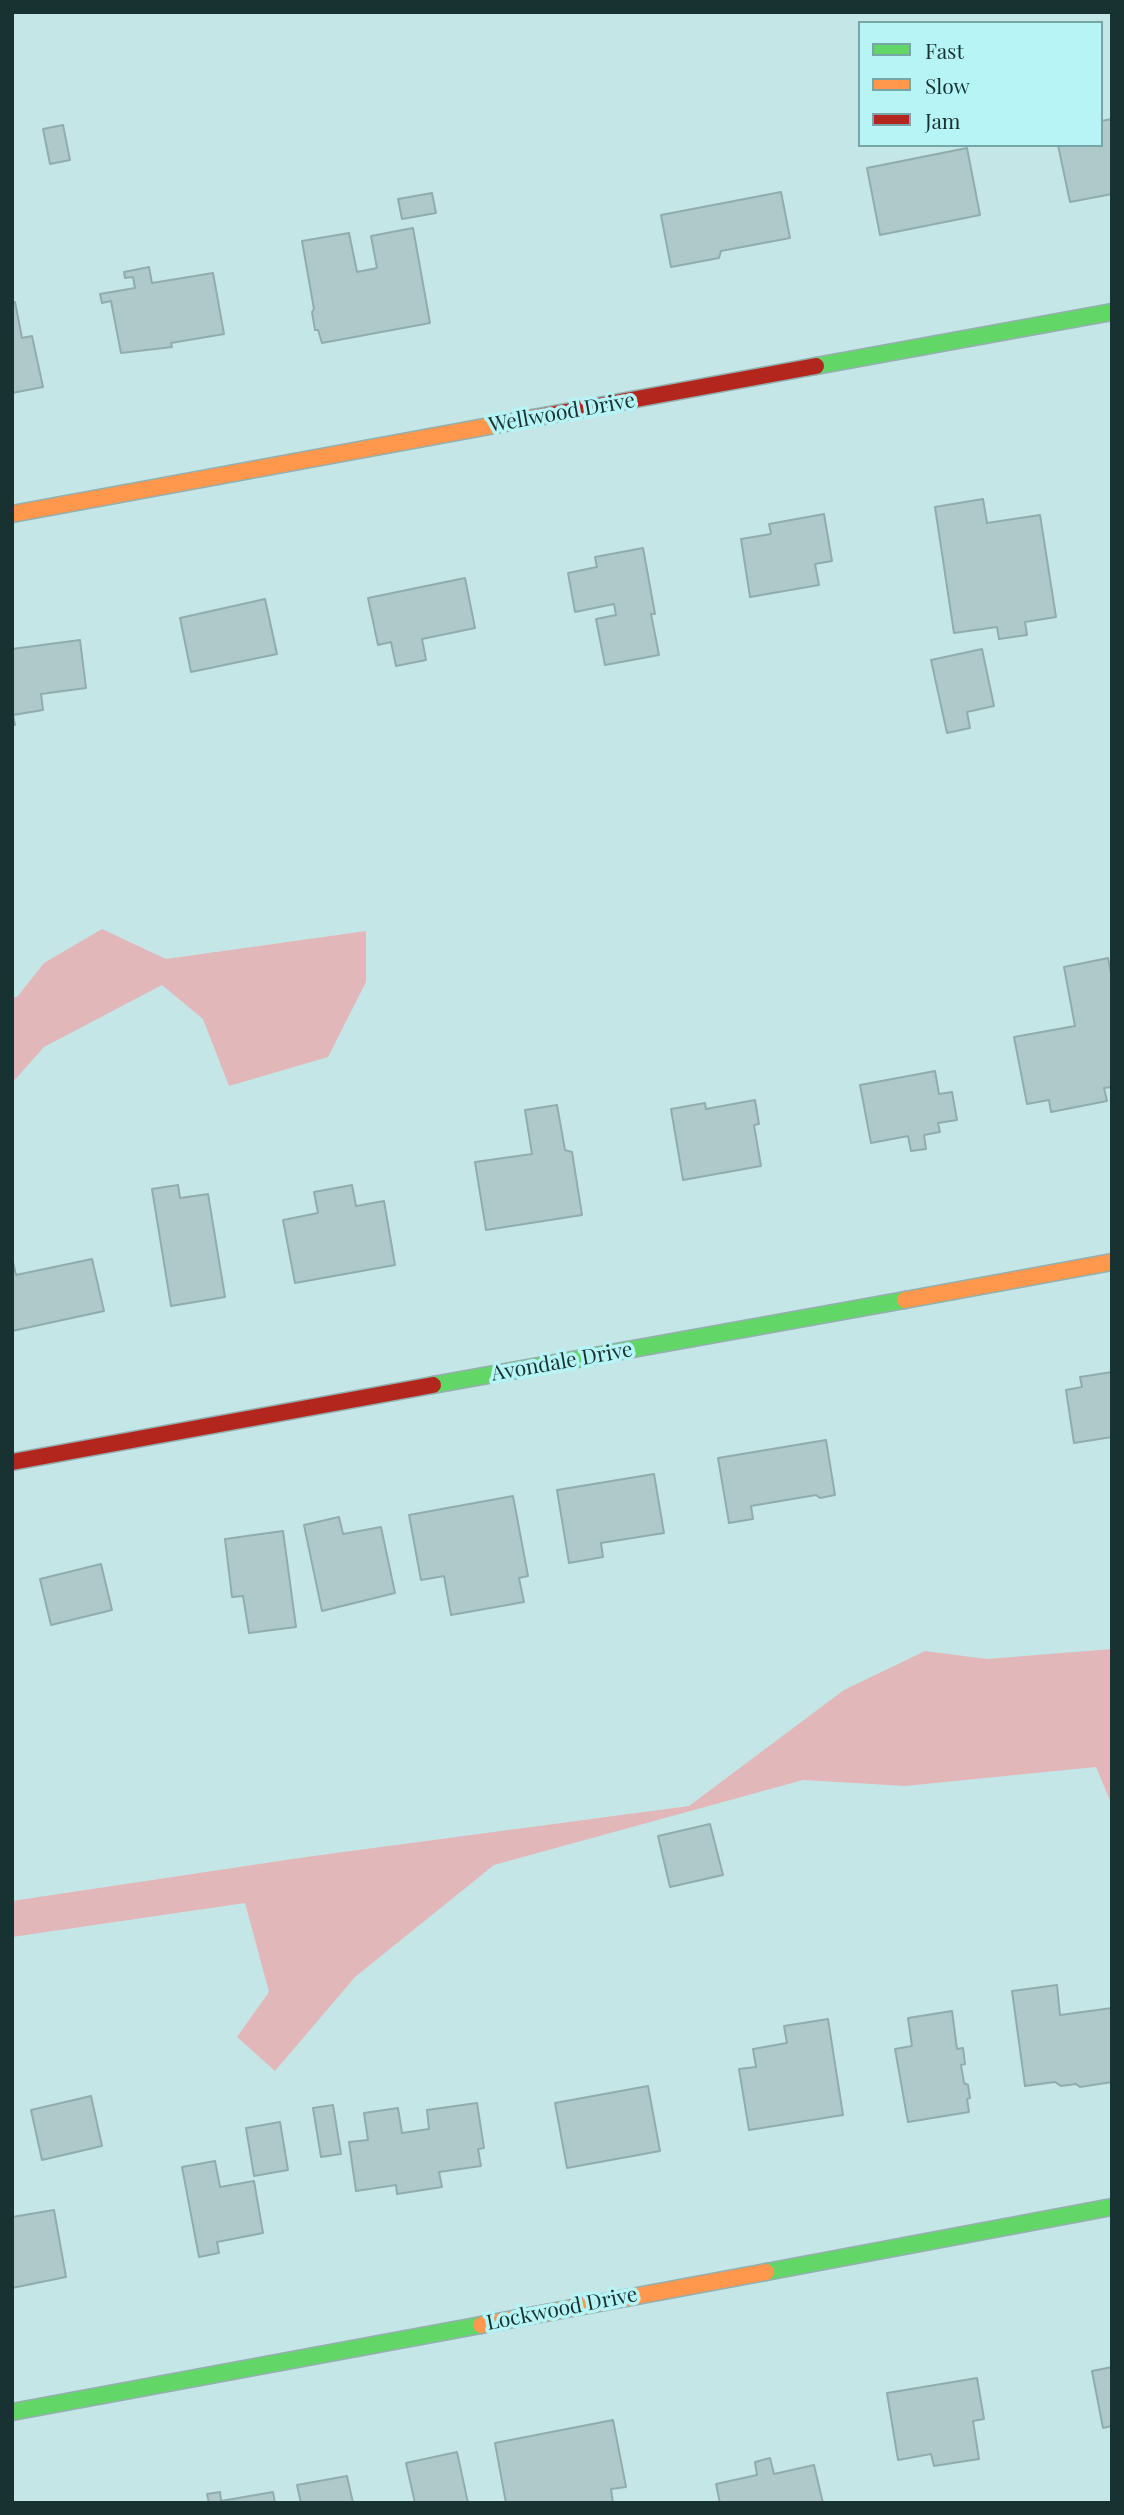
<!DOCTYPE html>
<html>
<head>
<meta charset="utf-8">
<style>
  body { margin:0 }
  #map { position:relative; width:1124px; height:2515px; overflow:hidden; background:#c4e6e7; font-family:"Playfair Display",serif }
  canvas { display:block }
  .frame { position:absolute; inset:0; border:14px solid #183131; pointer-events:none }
  .legend { position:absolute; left:858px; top:21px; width:245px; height:126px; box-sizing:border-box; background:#b6f4f5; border:2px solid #77a6a7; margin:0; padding:9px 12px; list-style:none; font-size:21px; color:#183131 }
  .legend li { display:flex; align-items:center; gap:14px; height:35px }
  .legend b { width:35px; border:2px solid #77a6a7 }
</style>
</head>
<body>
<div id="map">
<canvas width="1124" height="2515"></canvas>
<div class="frame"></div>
<ul class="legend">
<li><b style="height:9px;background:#63d668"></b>Fast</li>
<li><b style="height:9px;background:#ff974d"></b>Slow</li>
<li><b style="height:9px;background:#b3261e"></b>Jam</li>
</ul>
</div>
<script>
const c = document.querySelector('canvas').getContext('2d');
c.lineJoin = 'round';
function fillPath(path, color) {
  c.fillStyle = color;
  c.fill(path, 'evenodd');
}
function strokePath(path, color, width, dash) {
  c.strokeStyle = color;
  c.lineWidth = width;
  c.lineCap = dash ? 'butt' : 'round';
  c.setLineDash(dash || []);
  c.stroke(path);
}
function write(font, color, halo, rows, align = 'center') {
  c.font = font + ' "Playfair Display",serif';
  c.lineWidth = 7;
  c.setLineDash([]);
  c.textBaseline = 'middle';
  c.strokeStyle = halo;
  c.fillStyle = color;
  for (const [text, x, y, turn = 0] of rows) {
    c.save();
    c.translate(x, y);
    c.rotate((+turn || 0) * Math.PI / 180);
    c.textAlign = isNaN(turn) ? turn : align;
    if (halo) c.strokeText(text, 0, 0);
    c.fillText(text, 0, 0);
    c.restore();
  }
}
fillPath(new Path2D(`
  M102,929L166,959L366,931V982L328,1057L229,1086L203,1019L162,985L44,1047L12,1083V997H17L44,963Z
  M1112,1649V1805L1096,1767L905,1786L803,1780L494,1865L355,1977L275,2071L237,2037L269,1992L245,1903L12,1937V1901L306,1857L689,1806L844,1690L925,1651L987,1659Z`), '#e2b7ba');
const building = new Path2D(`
  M1112,119V194L1070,202L1058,145H1101V121Z
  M63,125L70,160L50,164L43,129Z
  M967,148L980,215L880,235L867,168Z
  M781,192L790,238L721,251L719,258L671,267L661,215Z
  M432,193L436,213L402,219L398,199Z
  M413,228L430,323L322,343L318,330H315L312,312L314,309L302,241L349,233L357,272L377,268L371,236Z
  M149,267L152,283L213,273L224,334L171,343L172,347L121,353L111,301L102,303L100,294L135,288L133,277L125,278L124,272Z
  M12,302H15L22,338L32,336L43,387L12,393Z
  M983,499L987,523L1040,515L1056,617L1025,622L1027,635L999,639L997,627L954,633L935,507Z
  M824,514L832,561L815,564L819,585L750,597L741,539L771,534L769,524Z
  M643,548L655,614H651L659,655L605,665L596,619L616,615L614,604L575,612L568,573L597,567L595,557Z
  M465,578L475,628L422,639L426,660L396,666L391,642L378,645L368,598Z
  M265,599L277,654L191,672L180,618Z
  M80,640L86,688L41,694L43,710L13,715L15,725H12V649Z
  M982,649L994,706L967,712L970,728L947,733L931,660Z
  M1108,958L1112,978V1087L1104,1088L1107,1101L1051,1112L1049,1100L1027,1104L1014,1037L1075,1026L1064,967Z
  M935,1071L939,1094L952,1092L957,1120L938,1123L940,1132L924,1135L926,1149L911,1151L908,1136L871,1143L860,1085Z
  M755,1100L759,1124L754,1125L761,1166L683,1180L671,1109L705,1103L706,1109Z
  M557,1105L565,1150L572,1152L582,1215L486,1230L475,1162L532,1154L525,1110Z
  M178,1185L180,1198L208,1194L225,1297L171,1306L152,1189Z
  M352,1185L356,1206L384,1201L395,1265L295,1283L283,1220L318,1213L314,1192Z
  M12,1258L16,1275L92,1259L104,1311L12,1331Z
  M1112,1372V1437L1074,1443L1066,1390L1082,1387L1080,1377Z
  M826,1440L835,1495L820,1498L816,1495L751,1506L753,1519L729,1523L718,1458Z
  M654,1474L664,1533L601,1543L603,1557L569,1563L557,1490Z
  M513,1496L528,1576L519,1578L524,1602L451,1615L444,1576L421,1580L409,1515Z
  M339,1517L343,1534L381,1527L395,1593L322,1611L304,1525Z
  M283,1531L296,1627L249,1633L243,1596L232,1597L225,1539Z
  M101,1564L112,1610L51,1625L40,1579Z
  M710,1824L723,1875L670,1887L658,1836Z
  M1057,1985L1060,2015L1112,2008V2082L1080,2087L1076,2084L1061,2086L1055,2082L1025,2086L1012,1991Z
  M952,2011L957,2049L963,2048L965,2064L961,2065L964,2083L968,2085L970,2098L967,2099L969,2112L908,2122L895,2049L912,2046L908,2018Z
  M828,2019L843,2115L749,2130L739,2069L756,2067L753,2049L787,2043L784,2026Z
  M648,2086L660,2151L567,2168L555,2103Z
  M91,2096L102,2146L42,2160L31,2110Z
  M477,2103L484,2148L478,2149L481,2166L439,2172L442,2187L397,2194L396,2185L356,2191L349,2142L368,2140L364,2113L398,2108L402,2133L429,2129L427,2110Z
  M333,2105L341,2154L321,2157L313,2108Z
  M280,2122L288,2170L254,2176L246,2128Z
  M215,2161L220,2187L254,2181L263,2233L217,2242L219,2253L199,2257L182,2167Z
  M54,2210L66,2277L12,2288V2217Z
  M1112,2367V2426L1103,2428L1092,2371Z
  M977,2378L984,2419L973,2421L979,2459L934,2466L931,2454L898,2460L887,2393Z
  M613,2420L626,2487L611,2489L613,2503H506L495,2443Z
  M457,2452L468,2503H415L406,2463Z
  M770,2458L774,2474L814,2465L823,2503H720L716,2484L757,2475L755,2462Z
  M347,2476L353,2503H301L297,2485Z
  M220,2492L221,2501L273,2492L275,2503H209L207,2494Z`);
fillPath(building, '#afc9ca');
strokePath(building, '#91acad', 2);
const fast = new Path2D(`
  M816,366L1112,312
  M433,1385L905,1300
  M766,2272L1112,2207
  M12,2412L481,2325`);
const slow = new Path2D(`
  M12,514L533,418
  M905,1300L1112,1262
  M481,2325L766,2272`);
const jam = new Path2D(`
  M533,418L816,366
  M12,1462L433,1385`);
strokePath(fast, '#95afaf', 19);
strokePath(slow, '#95afaf', 19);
strokePath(jam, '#95afaf', 19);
strokePath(fast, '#63d668', 16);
strokePath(slow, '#ff974d', 16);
strokePath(jam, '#b3261e', 16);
write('21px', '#183131', '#b6f4f5', [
  ["Wellwood Drive",562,413,-10],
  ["Avondale Drive",562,1362,-10],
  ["Lockwood Drive",562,2309,-11]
]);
</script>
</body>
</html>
